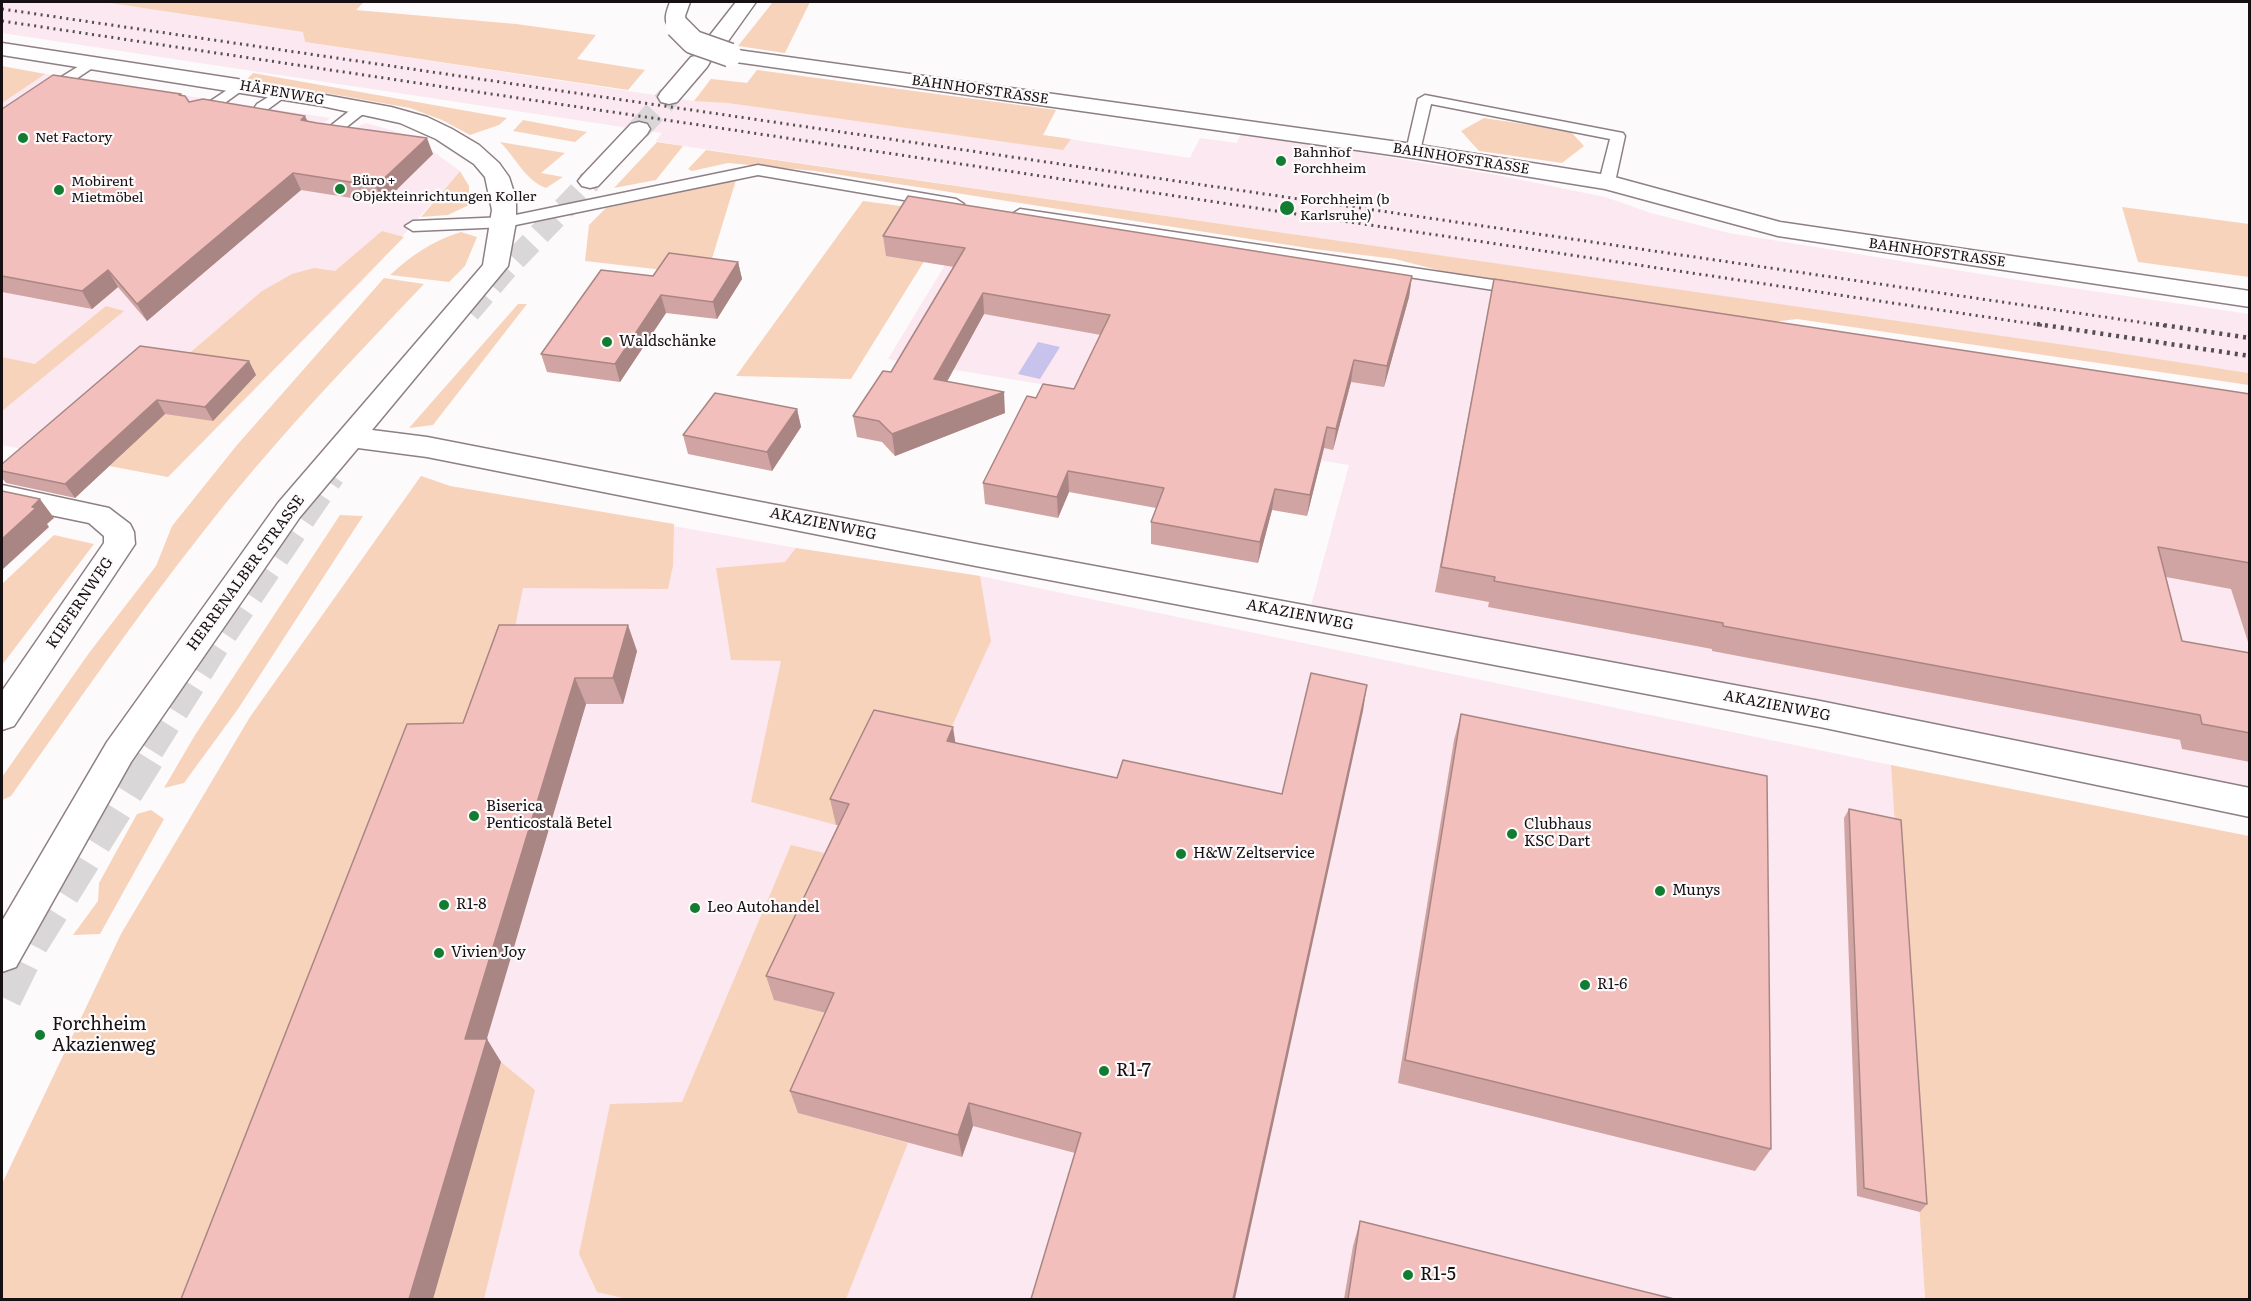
<!DOCTYPE html>
<html>
<head>
<meta charset="utf-8">
<style>
  body { margin:0 }
  #map { position:relative; width:2251px; height:1301px; overflow:hidden; background:#fdfafb; font-family:Literata,serif }
  canvas { display:block }
  .frame { position:absolute; inset:0; border:3px solid #161012; pointer-events:none }
</style>
</head>
<body>
<div id="map">
<canvas width="2251" height="1301"></canvas>
<div class="frame"></div>
</div>
<script>
const c = document.querySelector('canvas').getContext('2d');
c.lineJoin = 'round';
function fillPath(path, color) {
  c.fillStyle = color;
  c.fill(path, 'evenodd');
}
function strokePath(path, color, width, dash) {
  c.strokeStyle = color;
  c.lineWidth = width;
  c.lineCap = dash ? 'butt' : 'round';
  c.setLineDash(dash || []);
  c.stroke(path);
}
function write(font, color, halo, rows, align = 'center') {
  c.font = font + ' Literata,serif';
  c.lineWidth = 4.5;
  c.setLineDash([]);
  c.textBaseline = 'middle';
  c.strokeStyle = halo;
  c.fillStyle = color;
  for (const [text, x, y, turn = 0] of rows) {
    c.save();
    c.translate(x, y);
    c.rotate((+turn || 0) * Math.PI / 180);
    c.textAlign = isNaN(turn) ? turn : align;
    if (halo) c.strokeText(text, 0, 0);
    c.fillText(text, 0, 0);
    c.restore();
  }
}
fillPath(new Path2D(`
  M2,2H103L304,32L305,42L694,101L711,79L747,83L757,70L807,77L1056,110L1043,135L1190,158L1200,138L1237,143L1241,133L1298,142L1497,175L1605,197L1651,213L1729,233L2024,281L2249,314V373L683,146L656,141L662,133L2,33Z
  M2,67L330,118L313,132L339,135L366,123L401,133L427,147L460,171L368,275L168,477L2,445Z
  M974,217L1435,277L2249,398V794L1308,617L1349,465L1162,435L1175,406L888,359Z
  M421,476L450,486L796,548L980,576L1891,765L1925,1299L2,1300V1184L121,934L250,717Z`), '#fce8f0');
fillPath(new Path2D(`
  M103,2H364L356,10L516,24L596,35L577,59L645,70L628,90L305,42L303,32Z
  M773,2H810L785,53L738,46Z
  M2,66L45,74L2,103Z
  M757,70L1056,110L1043,135L1071,139L1063,150L728,103L694,101L711,79L747,83Z
  M253,73L507,118L499,125L470,135L442,120L410,108L247,79Z
  M1484,118L1570,131L1584,146L1562,163L1479,151L1461,131Z
  M523,120L587,132L575,142L513,131Z
  M500,142L565,153L541,173L563,177L546,188C525,180 516,158 500,142Z
  M657,142L683,146L656,180L614,188Z
  M706,150L2079,347L2249,373V385L1797,319L1766,323L1480,281L1395,259L1314,249L815,171L728,163L692,171L688,169Z
  M460,171L469,186V205L448,215L421,217Z
  M736,180L707,275L585,261L589,225L606,208Z
  M863,201L954,213L851,379L736,376Z
  M2122,207L2249,224V277L2138,262Z
  M382,231L404,237L168,477L109,466L122,455L164,375L262,291L292,274L314,268L335,271Z
  M461,232L477,237L465,266L449,282L390,275C412,255 432,241 461,232Z
  M384,278L424,284C348,364 271,444 203,532C136,617 74,707 11,796L2,800V777L89,653L156,566L172,526L237,445Z
  M518,304H527L433,425L409,428Z
  M106,306L124,311L2,411V357L35,364Z
  M421,476L450,486L674,524L673,566L668,589L523,588L510,651L212,1299L2,1300V1184L121,934L250,717Z
  M340,515L363,516L238,709L184,783L164,788L195,735Z
  M54,535L94,544L2,665V584Z
  M796,548L980,576L991,641L941,750L879,736L836,825L751,802L781,661L731,660L716,568L785,562Z
  M1891,765L2249,836V1299H1925Z
  M151,810L164,819L100,934L73,935L98,901L99,883L137,814Z
  M791,845L841,857L775,1000L841,1017L799,1113L908,1143L846,1299H627L597,1292L579,1254L610,1104L682,1102Z
  M501,1062L535,1090L484,1299H433Z`), '#f8d3bc');
fillPath(new Path2D(`
  M1038,342L1060,347L1040,379L1018,374Z`), '#c7c3ed');
strokePath(new Path2D(`
  M639,129L669,97
  M469,312L506,269L590,181`), '#dad7d8', 23, [23, 12]);
strokePath(new Path2D(`
  M149,749L214,645L330,474`), '#dad7d8', 31, [31, 15]);
strokePath(new Path2D(`
  M2,997L29,942L150,748`), '#dad7d8', 40, [40, 20]);
const service = new Path2D(`
  M92,58L99,62L97,65L55,93H45L43,90L45,87Z
  M239,82L246,86L244,89L207,116H197L195,113L197,110Z
  M281,89L288,93L286,96L267,110H257L255,107L257,104Z
  M1425,95L1623,133L1625,136L1615,182L1607,187L1599,182L1610,139L1431,104L1420,151L1418,154H1408L1406,151L1418,99Z
  M363,103L368,104L370,107L368,110L334,137H324L322,134L324,131L358,104Z
  M758,165L956,199L964,204L956,209L758,175L506,227L413,231L405,226L413,221L506,217Z
  M1020,209L1520,284L1528,289L1520,294L1014,217L1012,214Z`);
const minor = new Path2D(`
  M670,2H690L685,16L688,26L684,30L677,32L670,30C663,20 666,13 670,2Z
  M2,43L237,79L391,107L427,117L452,129L479,145L499,163L509,177L516,199V222L508,266L372,430L427,437L976,544L1820,701L2250,788V817L1820,727L976,566L427,457L358,448L300,517L131,762L16,967L2,972V921L107,742L278,503L483,265L492,210L485,177L474,164L436,139L400,123L322,106L2,55Z
  M730,49L1413,144L1607,175L1780,222L2250,291V307L1778,236L1605,189L1413,158L722,60L719,55L722,50Z
  M2,485L109,508L130,524L134,532L135,544L14,726L2,730V691L104,543V536L89,523L2,505Z`);
const secondary = new Path2D(`
  M736,2H756L726,44L718,45L710,44L707,39Z
  M699,55L707,57L710,62L707,67L677,102L669,104L661,102L658,97L661,92L691,57Z
  M639,122L647,124L650,129L647,134L598,186L590,188L582,186L578,181L582,176L631,124Z`);
strokePath(service, '#8e7f85', 3);
strokePath(minor, '#8e7f85', 3);
strokePath(secondary, '#8e7f85', 3);
fillPath(service, '#fff');
fillPath(minor, '#fff');
fillPath(secondary, '#fff');
strokePath(new Path2D(`
  M2,9L2166,326
  M2,21L2047,326`), '#544f50', 3, [2, 4.5]);
strokePath(new Path2D(`
  M2037,324L2250,356
  M2156,324L2250,338`), '#544f50', 4.5, [3, 5]);
const minorBridge = new Path2D(`
  M677,26L693,42L730,55`);
strokePath(minorBridge, '#8e7f85', 26, []);
strokePath(minorBridge, '#fff', 23);
fillPath(new Path2D(`
  M181,94L182,96L189,102L308,121L433,154L383,203L301,190L147,321L118,287L92,309L2,292V109Z
  M883,236L1412,276L1409,297L1384,387L1351,382L1333,450L1324,448L1307,516L1272,510L1258,563L1151,544V522L1156,508L1069,492L1058,518L985,504L983,483L1036,398L1074,389L1101,335L984,314L947,381L1005,413L895,456L882,442L857,437L853,416L891,372L954,267L886,256Z
  M738,262L742,279L717,319L666,313L620,382L547,372L541,354L653,276Z
  M1494,279L2250,394V648L2231,589L2166,577L2182,641L2250,653V762L2182,749L2180,740L1712,651V649L1488,607L1489,602L1435,592Z
  M249,361L256,375L213,421L165,414L75,498L6,483L2,478V464Z
  M797,409L801,427L772,471L688,454L683,435Z
  M637,651L623,704H586L486,1039L501,1062L433,1299L463,723Z
  M1363,711L1075,1153L973,1126L962,1157L798,1113L790,1091L826,1013L774,1000L766,976L838,825H836L830,799L955,743L1117,778L1282,794Z
  M1461,714L1771,1149L1755,1171L1398,1083L1454,740Z
  M1849,809L1927,1204L1920,1212L1857,1196L1844,818Z
  M1360,1221L1674,1299H1344L1353,1246Z`), '#d0a4a2');
fillPath(new Path2D(`
  M305,116L313,132L301,120Z
  M427,138L433,154L383,203L376,186Z
  M293,173L301,190L147,321L137,304Z
  M738,262L742,279L717,319L713,302Z
  M108,270L118,287L92,309L82,291Z
  M1412,276L1409,297L1384,387L1387,366Z
  M983,293L984,314L937,400L934,379Z
  M661,295L666,313L620,382L615,364Z
  M1354,360L1351,382L1333,450L1336,429Z
  M249,361L256,375L213,421L205,407Z
  M1004,392L1005,413L895,456L892,434Z
  M157,400L165,414L75,498L65,484Z
  M797,409L801,427L772,471L767,452Z
  M1327,427L1324,448L1307,516L1310,495Z
  M1068,471L1069,492L1058,518L1057,497Z
  M1275,489L1272,510L1258,563L1260,542Z
  M40,499L54,518L47,524L49,527L2,570V539Z
  M628,625L637,651L623,704L613,678Z
  M575,678L586,704L480,1062L465,1039Z
  M1367,685L1363,711L1235,1299H1233Z
  M953,727L957,753L947,741Z
  M487,1039L501,1062L433,1299H409Z
  M969,1103L973,1126L962,1157L958,1135Z`), '#a98684');
const building = new Path2D(`
  M53,75L181,94L179,95L185,96L189,102L203,99L305,116L301,120L317,123L427,138L376,186L293,173L137,304L108,270L82,291L2,276V109Z
  M908,196L1412,276L1387,366L1354,360L1336,429L1327,427L1310,495L1275,489L1260,542L1151,522L1164,488L1068,471L1057,497L983,483L1027,396L1036,398L1043,384L1074,389L1110,315L983,293L934,379L1004,392L892,434L879,421L853,416L883,371L891,372L965,248L883,236Z
  M669,253L738,262L713,302L661,295L615,364L541,354L601,270L653,276Z
  M1494,279L2250,394V563L2158,547L2182,641L2250,653V733L2202,724L2200,715L1723,626V623L1494,581L1495,577L1441,567Z
  M140,346L249,361L205,407L157,400L65,484L2,471V464Z
  M715,393L797,409L767,452L683,435Z
  M2,491L40,499L32,507L36,508L2,539Z
  M499,625H628L613,678H575L465,1039H487L409,1299H181L407,724L463,723Z
  M1311,673L1367,685L1233,1299H1031L1081,1133L969,1103L958,1135L790,1091L834,993L766,976L849,804L830,799L874,710L953,727L947,741L1117,778L1123,760L1282,794Z
  M1461,714L1767,776L1771,1149L1405,1060Z
  M1849,809L1901,820L1927,1204L1864,1188Z
  M1360,1221L1674,1299H1348Z`);
fillPath(building, '#f2bfbc');
strokePath(building, '#a98684', 1.5);
for (const [x, y, r, color] of [
  [23,138,6,"#127c31"],
  [1281,161,6,"#127c31"],
  [340,189,6,"#127c31"],
  [59,190,6,"#127c31"],
  [1287,208,8,"#127c31"],
  [607,342,6,"#127c31"],
  [474,816,6,"#127c31"],
  [1512,834,6,"#127c31"],
  [1181,854,6,"#127c31"],
  [1660,891,6,"#127c31"],
  [444,905,6,"#127c31"],
  [695,908,6,"#127c31"],
  [439,953,6,"#127c31"],
  [1585,985,6,"#127c31"],
  [40,1035,6,"#127c31"],
  [1104,1071,6,"#127c31"],
  [1408,1275,6,"#127c31"]
]) {
  const dot = new Path2D();
  dot.arc(x, y, r, 0, 2 * Math.PI);
  c.fillStyle = color;
  c.fill(dot);
  strokePath(dot, '#fdfafb', 2);
}
write('14px', '#161012', '#fdfafb', [
  ["BAHNHOFSTRASSE",980,90,8],
  ["HÄFENWEG",282,93,10],
  ["BAHNHOFSTRASSE",1461,159,9],
  ["BAHNHOFSTRASSE",1937,253,8]
]);
write('14px', '#161012', '#fdfafb', [
  ["Net Factory",35,138],
  ["Bahnhof",1293,153],
  ["Forchheim",1293,169],
  ["Büro +",352,181],
  ["Objekteinrichtungen Koller",352,197],
  ["Mobirent",71,182],
  ["Mietmöbel",71,198],
  ["Forchheim (b",1300,200],
  ["Karlsruhe)",1300,216]
], 'left');
write('15px', '#161012', '#fdfafb', [
  ["Waldschänke",619,342],
  ["Biserica",486,807],
  ["Penticostală Betel",486,824],
  ["Clubhaus",1524,825],
  ["KSC Dart",1524,842],
  ["H&W Zeltservice",1193,854],
  ["Munys",1672,891],
  ["R1-8",456,905],
  ["Leo Autohandel",707,908],
  ["Vivien Joy",451,953],
  ["R1-6",1597,985]
], 'left');
write('15px', '#161012', '#fdfafb', [
  ["AKAZIENWEG",823,524,12],
  ["HERRENALBER STRASSE",246,573,-54],
  ["KIEFERNWEG",80,603,-56],
  ["AKAZIENWEG",1300,615,11],
  ["AKAZIENWEG",1777,706,11]
]);
write('18px', '#161012', '#fdfafb', [
  ["Forchheim",52,1025],
  ["Akazienweg",52,1046],
  ["R1-7",1116,1071],
  ["R1-5",1420,1275]
], 'left');
</script>
</body>
</html>
